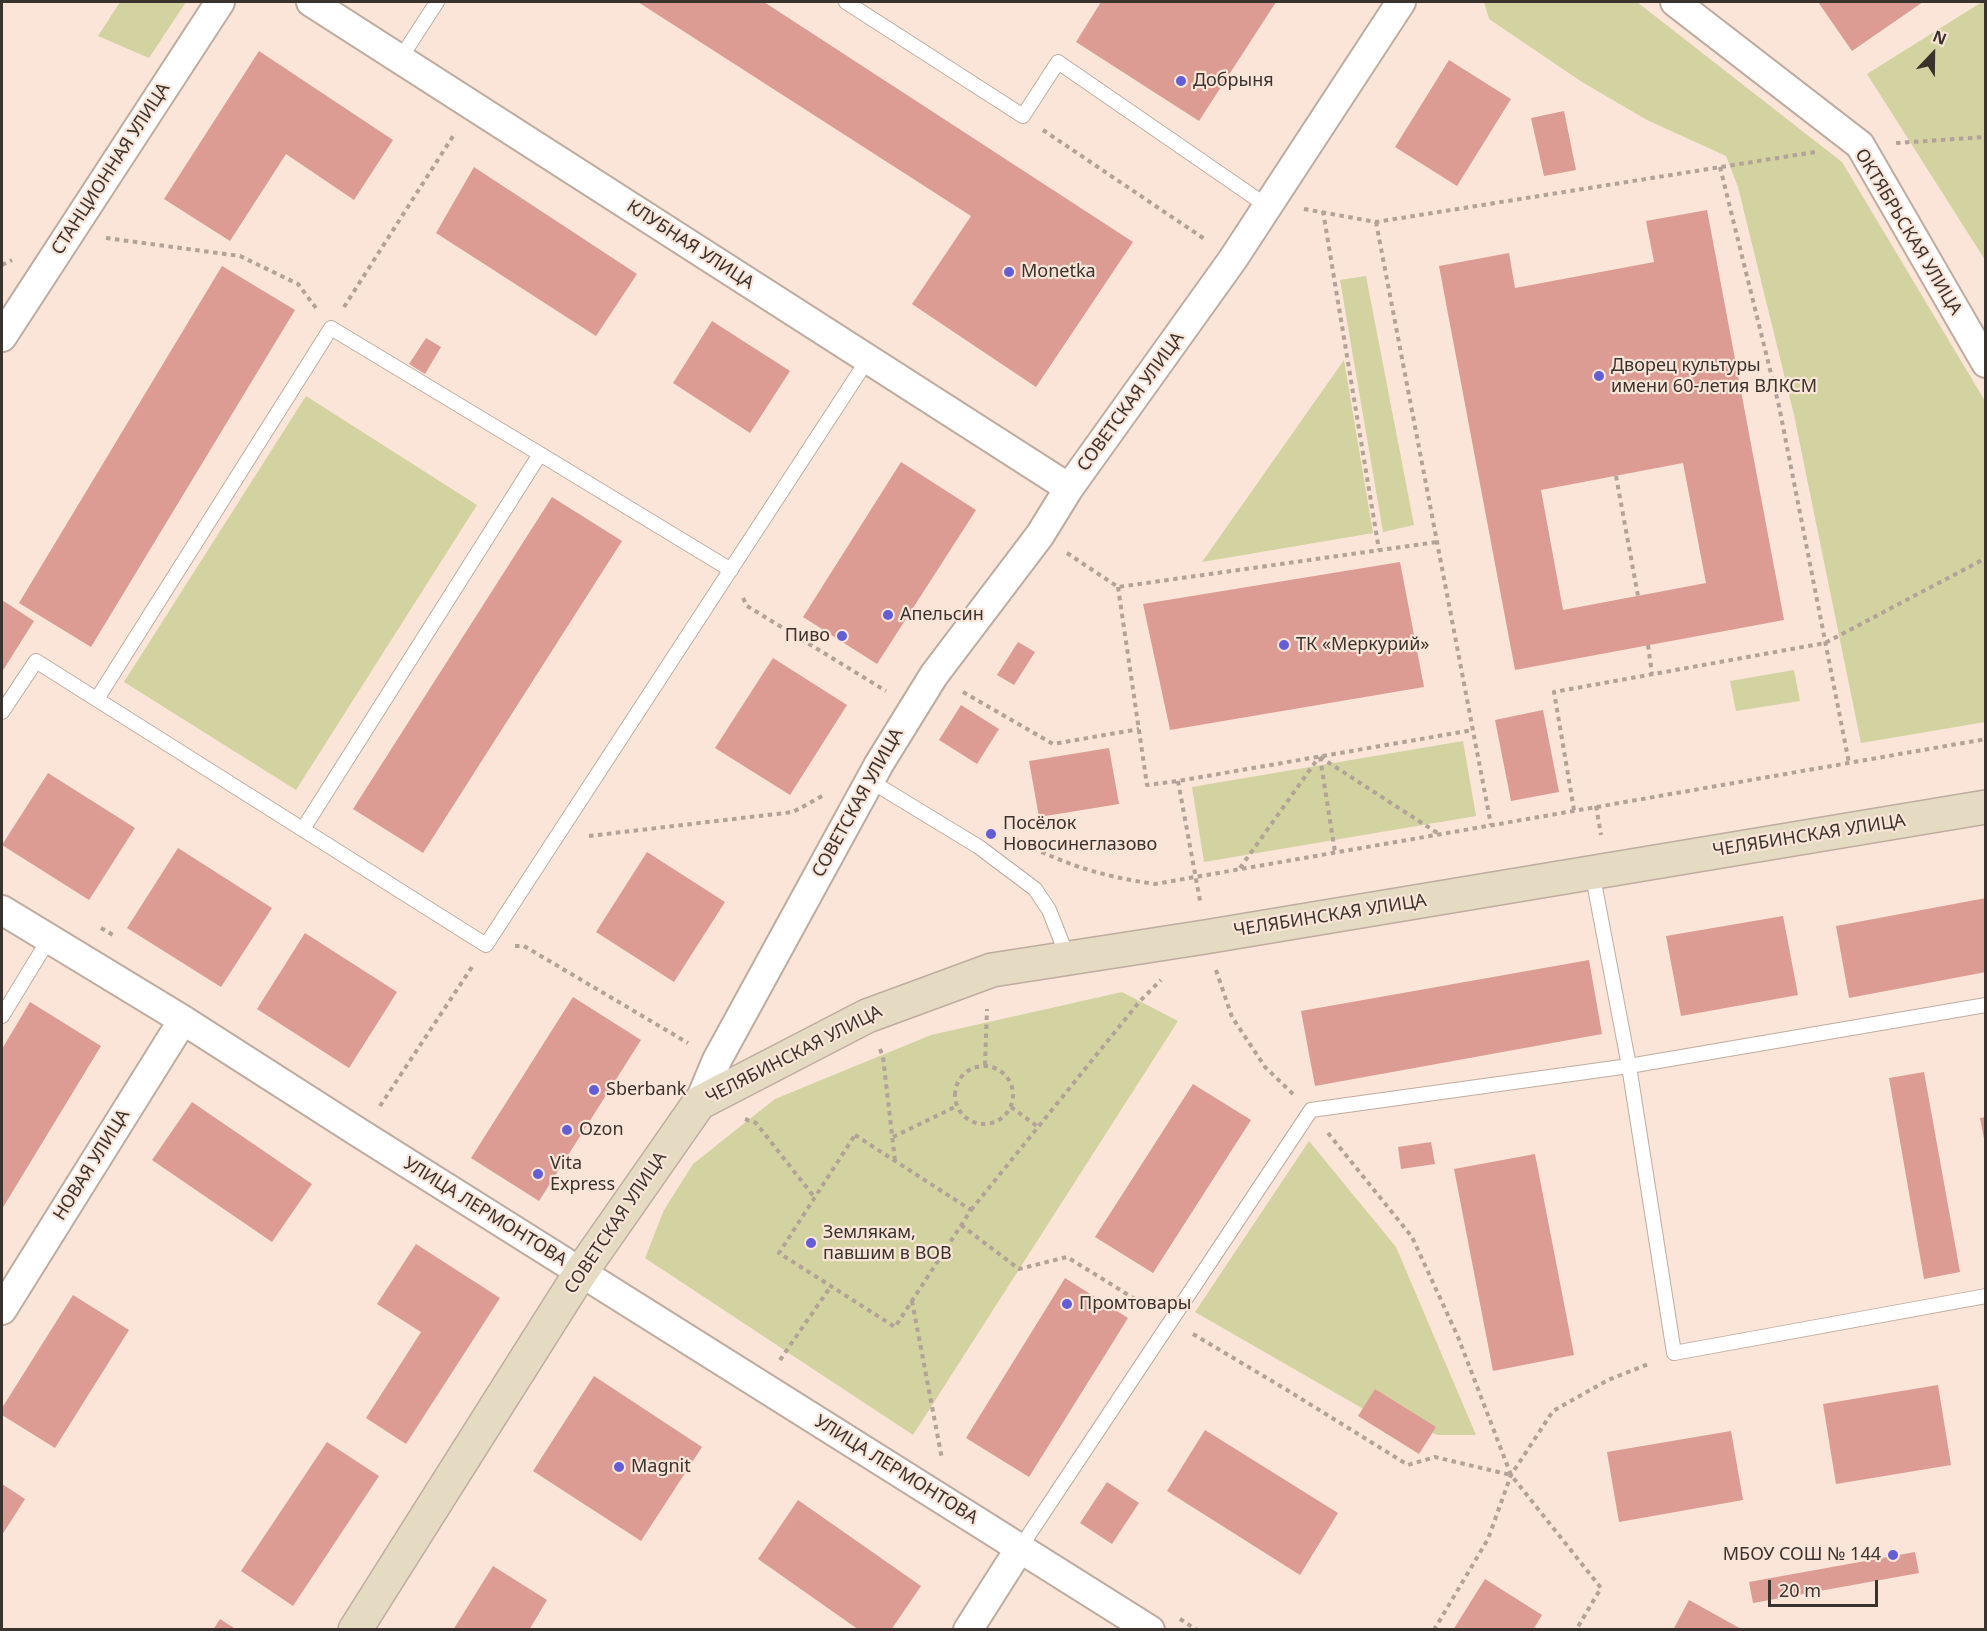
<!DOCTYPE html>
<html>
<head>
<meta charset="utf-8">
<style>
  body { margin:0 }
  #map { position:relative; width:1987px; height:1631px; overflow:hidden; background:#fae5d8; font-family:"Noto Sans",sans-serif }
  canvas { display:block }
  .frame { position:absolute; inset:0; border:3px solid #3a322d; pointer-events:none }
  .north { position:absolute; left:1903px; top:24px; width:60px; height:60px; -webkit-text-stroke:4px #fae5d8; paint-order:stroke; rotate:22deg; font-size:16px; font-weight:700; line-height:24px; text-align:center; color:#3a322d }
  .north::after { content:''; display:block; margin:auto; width:21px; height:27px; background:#3a322d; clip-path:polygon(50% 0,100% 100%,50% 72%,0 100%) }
  .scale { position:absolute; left:1768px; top:1580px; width:110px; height:27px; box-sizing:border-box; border:3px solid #3a322d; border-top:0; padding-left:8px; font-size:18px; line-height:21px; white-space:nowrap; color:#3a322d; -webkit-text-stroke:4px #fae5d8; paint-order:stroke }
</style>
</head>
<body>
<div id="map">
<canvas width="1987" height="1631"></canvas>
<div class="frame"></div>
<div class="north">N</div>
<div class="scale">20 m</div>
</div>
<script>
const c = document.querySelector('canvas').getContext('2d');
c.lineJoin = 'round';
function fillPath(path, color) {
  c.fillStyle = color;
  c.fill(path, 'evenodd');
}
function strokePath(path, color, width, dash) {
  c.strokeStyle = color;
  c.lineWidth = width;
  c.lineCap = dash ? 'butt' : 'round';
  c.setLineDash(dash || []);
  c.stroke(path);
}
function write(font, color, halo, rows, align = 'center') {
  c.font = font + ' "Noto Sans",sans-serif';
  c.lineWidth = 4.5;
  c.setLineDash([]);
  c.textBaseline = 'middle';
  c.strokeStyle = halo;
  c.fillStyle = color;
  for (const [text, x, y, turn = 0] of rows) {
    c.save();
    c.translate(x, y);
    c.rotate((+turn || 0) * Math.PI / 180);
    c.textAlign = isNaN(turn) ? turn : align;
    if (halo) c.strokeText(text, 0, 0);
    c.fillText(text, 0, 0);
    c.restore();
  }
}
fillPath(new Path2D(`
  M120,2H186L149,58L98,36Z
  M1484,2H1637L1842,162L1985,401V722L1861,743L1794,415L1738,187L1726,156L1647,120L1582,82L1489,19Z
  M1982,2H1986L1985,260L1867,74Z
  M1366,276L1414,525L1383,532L1340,280Z
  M1344,360L1373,533L1202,562Z
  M306,396L477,505L296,790L124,682Z
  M1794,670L1800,701L1736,711L1730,681Z
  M1463,741L1476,816L1204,862L1192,787Z
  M1122,992L1178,1021L913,1435L645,1258L664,1210L693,1164L775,1099L931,1035Z
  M1309,1141L1396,1247L1476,1435H1438L1367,1411L1195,1312Z`), '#d2d3a0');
fillPath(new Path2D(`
  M638,2H764L1133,242L1036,387L912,304L971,216Z
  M1101,2H1276L1199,121L1076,42Z
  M1818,2H1923L1852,51Z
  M259,51L393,140L354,200L286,154L230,241L164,199Z
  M1449,60L1511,99L1457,186L1395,147Z
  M1564,111L1576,170L1544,176L1531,118Z
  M474,167L637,274L596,336L436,233Z
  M1707,210L1784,620L1515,670L1439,266L1509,253L1515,288L1654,262L1646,221ZM1683,463L1706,583L1563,610L1541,490Z
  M222,266L295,310L91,647L19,603Z
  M712,321L790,371L750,433L673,383Z
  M426,338L441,347L425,374L409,364Z
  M901,462L976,510L877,664L803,617Z
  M552,497L622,541L423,853L353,809Z
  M1400,562L1424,687L1170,730L1143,604Z
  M2,600L34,621L2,672Z
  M1018,642L1035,652L1014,685L997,675Z
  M773,658L847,705L790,795L715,748Z
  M961,705L999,729L977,764L939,740Z
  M1543,710L1559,792L1511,801L1495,720Z
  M1109,748L1119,804L1039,817L1029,761Z
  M48,773L135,828L89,900L2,845Z
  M178,848L272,908L221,987L127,928Z
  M647,852L725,902L674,982L596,932Z
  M1986,898V972L1849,998L1836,926Z
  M1783,916L1798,995L1681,1016L1666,936Z
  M305,933L397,992L349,1068L257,1009Z
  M1589,960L1602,1034L1315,1086L1301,1011Z
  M573,997L641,1040L539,1201L471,1158Z
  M30,1002L101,1046L2,1209V1049Z
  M1924,1072L1960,1272L1924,1279L1889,1078Z
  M1193,1084L1251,1120L1153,1273L1095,1237Z
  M192,1102L312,1184L272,1242L152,1160Z
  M1986,1117V1139H1984L1980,1118Z
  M1431,1142L1435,1164L1401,1169L1398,1147Z
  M1535,1154L1574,1355L1493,1371L1454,1169Z
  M416,1244L500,1298L406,1444L366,1418L421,1332L377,1304Z
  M1065,1278L1128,1318L1029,1477L966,1438Z
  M73,1295L129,1330L55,1448L2,1415V1408Z
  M594,1376L702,1447L641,1541L533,1471Z
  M1938,1385L1951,1465L1836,1484L1823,1404Z
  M1375,1389L1436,1427L1419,1454L1358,1416Z
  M1205,1430L1338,1513L1300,1575L1167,1491Z
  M1731,1431L1743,1500L1619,1522L1607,1452Z
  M327,1442L379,1476L293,1606L241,1571Z
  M1107,1482L1139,1503L1112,1544L1080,1523Z
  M2,1484L25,1499L2,1535Z
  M798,1500L921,1586L891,1630H859L758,1559Z
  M1915,1552L1919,1573L1753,1603L1749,1582Z
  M493,1566L547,1600L529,1630H453Z
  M1485,1579L1542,1615L1533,1630H1453Z
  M1689,1600L1743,1630H1673Z
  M220,1619L237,1630H213Z`), '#dc9c93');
const lane = new Path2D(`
  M846,2L1023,116L1058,62L1267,206
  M400,59L437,2
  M540,454L731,570
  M97,699L331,328L540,454L303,829
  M2,712L36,661L486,945L868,359
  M869,780L979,847L1035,889L1049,910L1068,958
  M1986,1005L1629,1066L1674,1353L1986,1296
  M2,1016L49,939
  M1020,1548L1311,1110L1629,1066L1592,872`);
const street = new Path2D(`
  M311,2L1069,488
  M1675,2L1860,145L1986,363
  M2,337L220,2
  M2,910L183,1020L361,1134L1150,1630
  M699,1103L717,1060L879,764L934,675L1040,535L1069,488L1233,259L1401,2
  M2,1310L183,1020
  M968,1630L1020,1548`);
const secondary = new Path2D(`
  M355,1630L581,1272L699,1103L867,1016L992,970L1205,937L1986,807`);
strokePath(lane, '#bfaca0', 16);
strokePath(street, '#bfaca0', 32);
strokePath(secondary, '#bfaca0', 36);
strokePath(new Path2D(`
  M1043,130L1206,240
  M1896,143L1986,137
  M1720,167L1779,406L1849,763
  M1304,209L1376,222L1815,152
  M1323,211L1379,550
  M1376,222L1491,825
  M106,238L240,256L298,284L316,308
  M2,265L12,260
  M344,307L455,133
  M1616,476L1638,596
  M1067,553L1118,587L1437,542
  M1118,587L1147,785L1178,781L1473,730
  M743,598L747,606L886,691
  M1648,645L1652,674
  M963,692L1053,744L1139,729
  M1320,757L1439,834
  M1320,757L1335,852
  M1178,781L1200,901
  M1596,806L1601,835
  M1574,810L1554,692L1825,643L1986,558
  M589,836L793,812L824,795
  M1017,840C1066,865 1100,876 1155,884L1986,739
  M1240,868L1319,757
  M101,928L113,935
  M515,946H524L688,1043
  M1216,970L1232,1017L1265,1067L1293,1094
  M880,1049L883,1057L895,1161
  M985,1065L987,1009
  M955 1095a29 29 0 1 1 58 0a29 29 0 1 1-58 0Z
  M380,1106L472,967
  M1011,1107L1037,1126
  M745,1119L756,1123L815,1198
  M1328,1133L1412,1237L1458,1337L1511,1475L1601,1588L1576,1630
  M855,1135L971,1210L895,1327L779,1253Z
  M893,1137L957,1106
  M971,1210L1140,1001L1161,980
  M961,1225L1019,1269L1067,1257L1151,1309
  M912,1301L942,1459
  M1193,1334L1287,1390L1408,1465L1435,1457L1511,1475
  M780,1360L831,1286
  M1180,1619L1197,1630
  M1434,1630L1488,1539L1511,1475L1553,1411L1608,1380L1651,1363`), '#b2a298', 4, [4.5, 4.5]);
strokePath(lane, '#fff', 14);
strokePath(street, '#fff', 28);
strokePath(secondary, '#e5dac2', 33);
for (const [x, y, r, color] of [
  [1181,81,6,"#635dd6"],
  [1009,272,6,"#635dd6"],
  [1599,376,6,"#635dd6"],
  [888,615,6,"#635dd6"],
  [842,636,6,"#635dd6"],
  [1284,645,6,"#635dd6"],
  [991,834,6,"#635dd6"],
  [594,1090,6,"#635dd6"],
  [567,1130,6,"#635dd6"],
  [538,1174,6,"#635dd6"],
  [811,1243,6,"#635dd6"],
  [1067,1304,6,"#635dd6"],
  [619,1467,6,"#635dd6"],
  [1893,1555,6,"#635dd6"]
]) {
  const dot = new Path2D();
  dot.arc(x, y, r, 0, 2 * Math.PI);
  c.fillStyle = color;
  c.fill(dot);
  strokePath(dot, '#fae5d8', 2);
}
write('18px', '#3a322d', '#fae5d8', [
  ["Добрыня",1193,81],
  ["Monetka",1021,272],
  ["Дворец культуры",1611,366],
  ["имени 60-летия ВЛКСМ",1611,387],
  ["Апельсин",900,615],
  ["Пиво",830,636,"right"],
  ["ТК «Меркурий»",1296,645],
  ["Посёлок",1003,824],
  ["Новосинеглазово",1003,845],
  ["Sberbank",606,1090],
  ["Ozon",579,1130],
  ["Vita",550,1164],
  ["Express",550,1185],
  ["Землякам,",823,1233],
  ["павшим в ВОВ",823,1254],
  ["Промтовары",1079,1304],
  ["Magnit",631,1467],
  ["МБОУ СОШ № 144",1881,1555,"right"]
], 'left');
write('18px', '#3a322d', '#fae5d8', [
  ["СТАНЦИОННАЯ УЛИЦА",111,169,-57],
  ["ОКТЯБРЬСКАЯ УЛИЦА",1908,232,59],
  ["КЛУБНАЯ УЛИЦА",690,245,33],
  ["СОВЕТСКАЯ УЛИЦА",1131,402,-54],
  ["СОВЕТСКАЯ УЛИЦА",858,803,-61],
  ["ЧЕЛЯБИНСКАЯ УЛИЦА",1809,836,-9],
  ["ЧЕЛЯБИНСКАЯ УЛИЦА",1330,916,-9],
  ["ЧЕЛЯБИНСКАЯ УЛИЦА",794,1055,-27],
  ["НОВАЯ УЛИЦА",92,1165,-58],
  ["УЛИЦА ЛЕРМОНТОВА",485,1212,32],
  ["СОВЕТСКАЯ УЛИЦА",616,1223,-56],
  ["УЛИЦА ЛЕРМОНТОВА",896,1470,32]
]);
</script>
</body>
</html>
